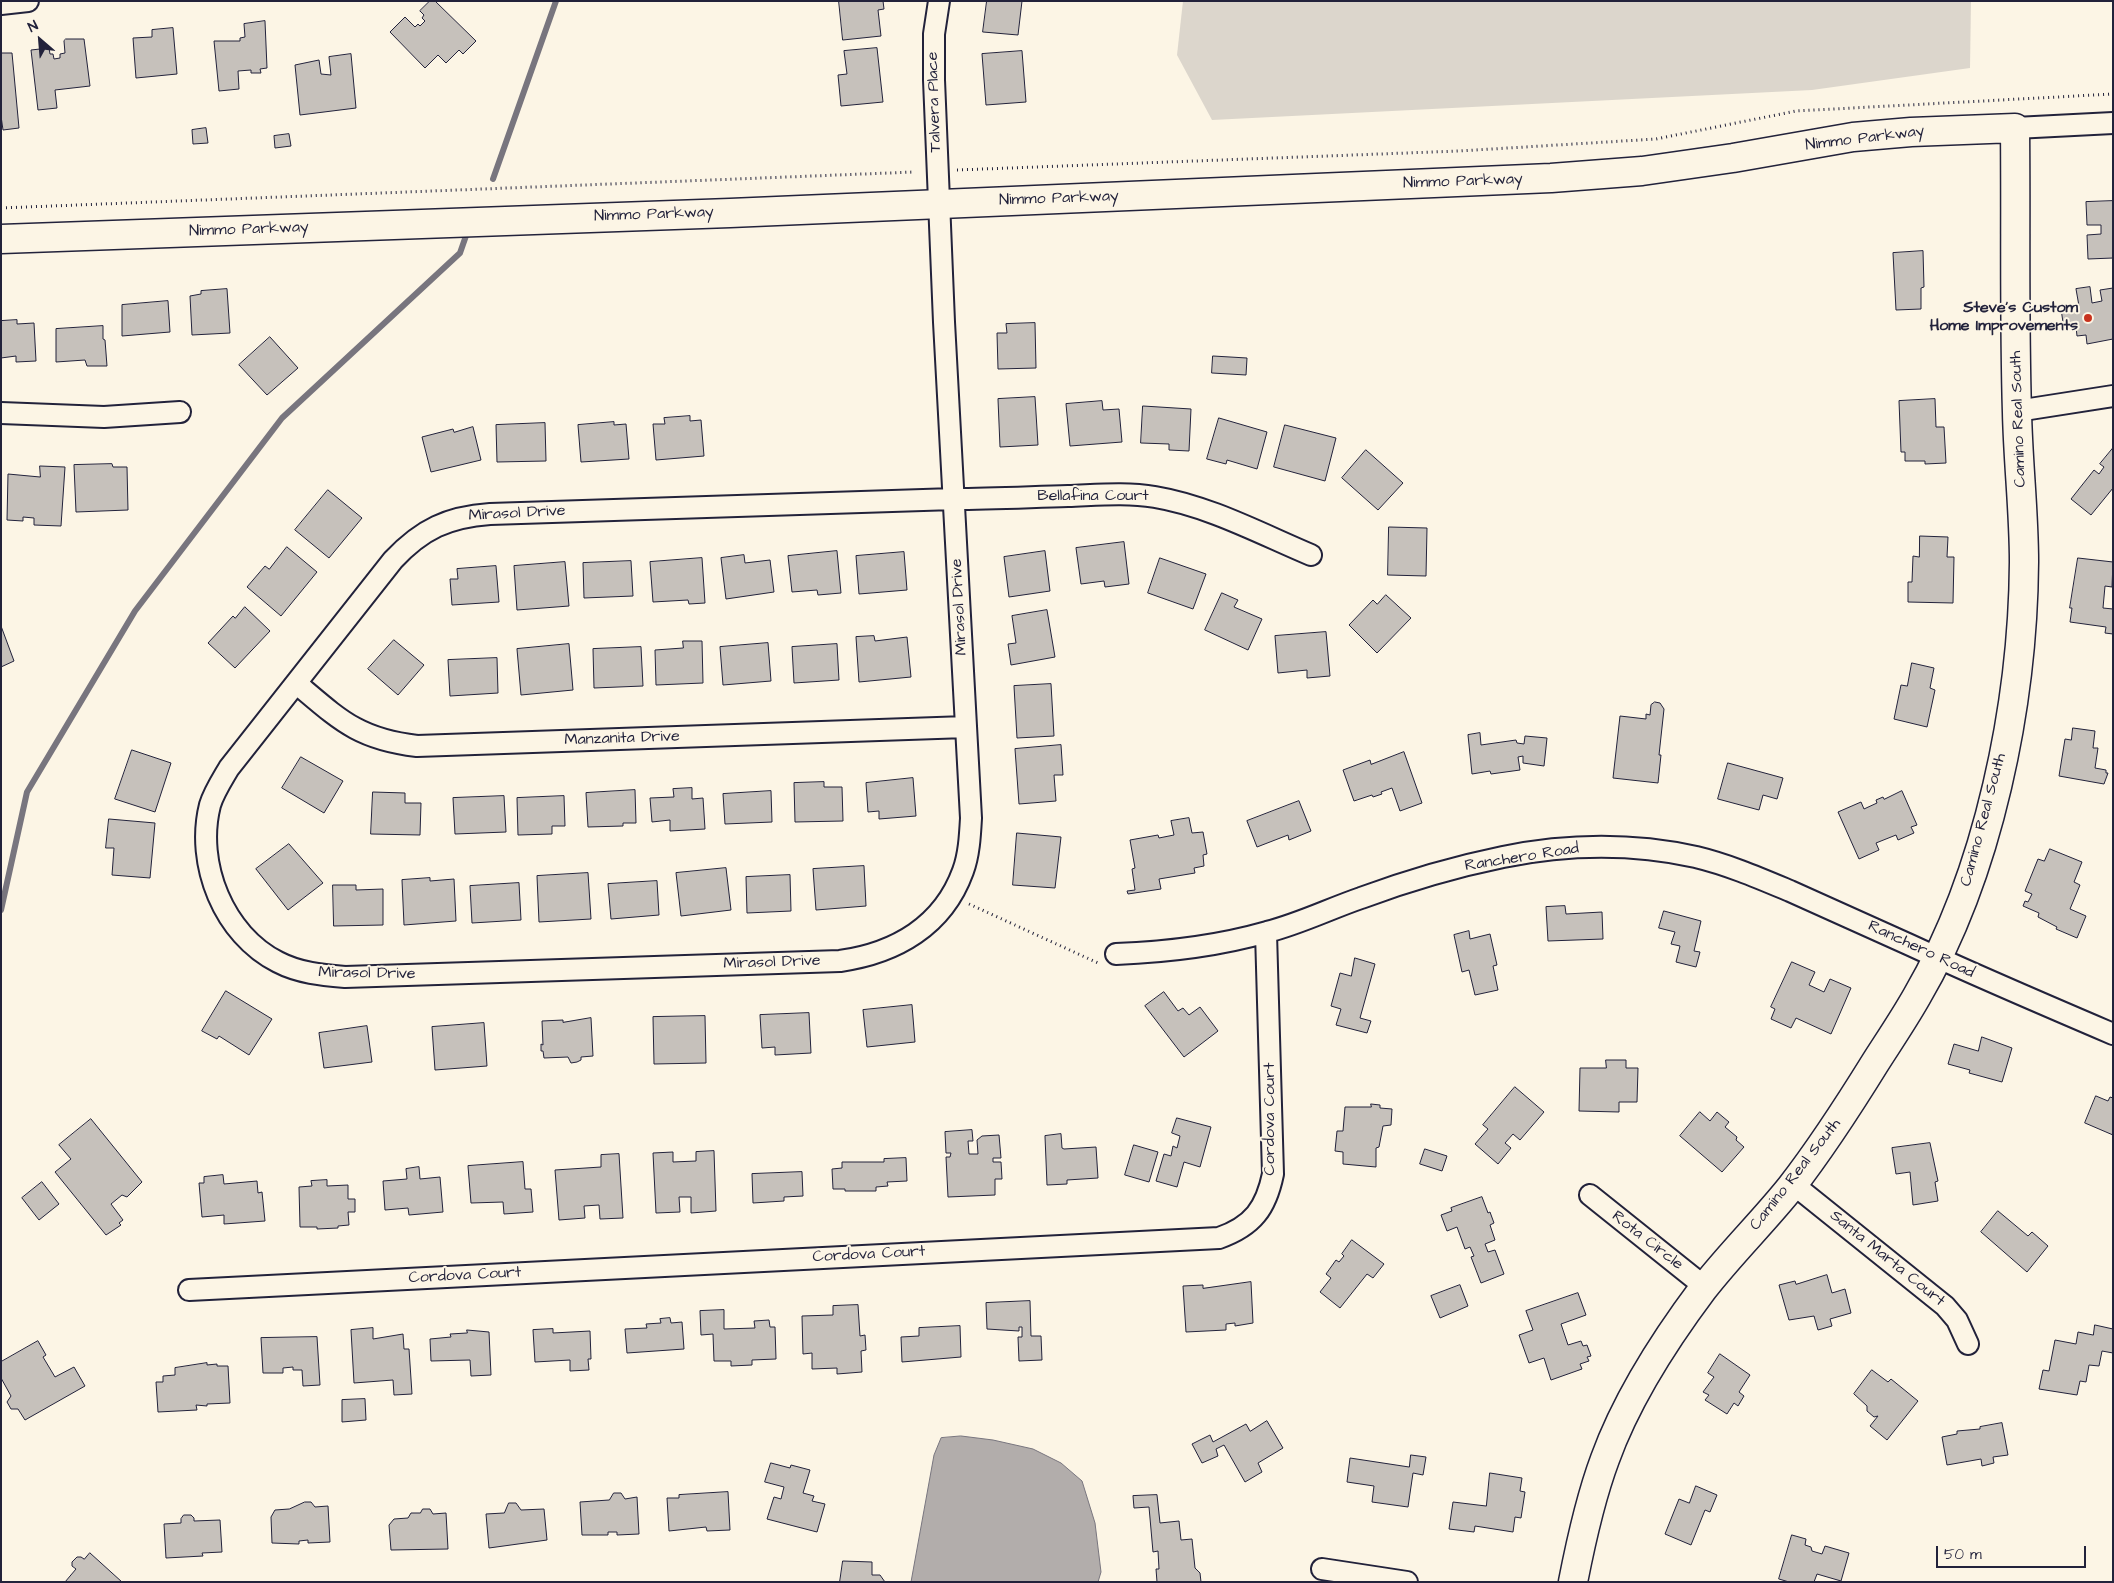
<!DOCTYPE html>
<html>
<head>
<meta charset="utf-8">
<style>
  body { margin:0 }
  #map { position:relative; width:2114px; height:1583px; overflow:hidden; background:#fcf5e5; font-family:"Architects Daughter",sans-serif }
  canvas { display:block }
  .frame { position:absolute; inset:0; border:2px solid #22223b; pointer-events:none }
  .north { position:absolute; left:15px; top:15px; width:50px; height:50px; -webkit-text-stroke:4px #fcf5e5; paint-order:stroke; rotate:333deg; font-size:14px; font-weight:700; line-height:20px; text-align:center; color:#22223b }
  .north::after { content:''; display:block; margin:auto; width:18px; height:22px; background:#22223b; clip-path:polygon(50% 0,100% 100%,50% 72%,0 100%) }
  .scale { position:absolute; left:1936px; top:1546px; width:150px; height:22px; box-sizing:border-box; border:2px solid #22223b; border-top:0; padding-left:6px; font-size:15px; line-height:18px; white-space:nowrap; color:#22223b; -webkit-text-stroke:4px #fcf5e5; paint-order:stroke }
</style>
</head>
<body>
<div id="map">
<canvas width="2114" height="1583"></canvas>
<div class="frame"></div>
<div class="north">N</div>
<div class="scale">50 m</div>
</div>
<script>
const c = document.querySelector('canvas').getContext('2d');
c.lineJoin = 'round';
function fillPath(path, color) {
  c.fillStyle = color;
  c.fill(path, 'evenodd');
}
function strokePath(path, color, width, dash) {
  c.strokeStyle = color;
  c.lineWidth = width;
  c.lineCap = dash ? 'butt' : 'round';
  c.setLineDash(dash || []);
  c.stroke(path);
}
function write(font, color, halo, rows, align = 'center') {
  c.font = font + ' "Architects Daughter",sans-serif';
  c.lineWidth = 4;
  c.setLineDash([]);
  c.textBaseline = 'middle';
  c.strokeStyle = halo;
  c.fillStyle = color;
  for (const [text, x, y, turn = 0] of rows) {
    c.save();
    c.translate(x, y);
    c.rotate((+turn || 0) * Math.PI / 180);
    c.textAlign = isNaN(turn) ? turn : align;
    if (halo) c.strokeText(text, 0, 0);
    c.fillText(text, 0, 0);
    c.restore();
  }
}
fillPath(new Path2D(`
  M1183,1H1971L1970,68L1812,90L1212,120L1177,55Z`), '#dcd6cc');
const water = new Path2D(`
  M961,1436L993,1440L1033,1449L1061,1463L1082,1481L1095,1523L1101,1572L1098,1582H911L934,1455L941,1438Z`);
fillPath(water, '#b2adab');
strokePath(water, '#78757e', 1);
strokePath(new Path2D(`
  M493,179L556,1
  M1,910L27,792L135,611L282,418L460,253L468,230`), '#78757e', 6);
const building = new Path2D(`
  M430,1H435L476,41L463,54L459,50L446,63L438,55L425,68L390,32L405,17L415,27L418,24L420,26L425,21L422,18L424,15L420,11Z
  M839,1H883L884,9L878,10L881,36L843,40Z
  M987,1H1022L1018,35L983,32Z
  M265,21L267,68L260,69L261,73H251V70L238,71L239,89L219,91L214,41H240V38L245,37L244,24Z
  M173,28L177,74L136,78L133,38L152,37V30Z
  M66,39H84L90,86L55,90L57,108L38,110L31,50L49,48L50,54H53L54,59L60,58V54L65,53L64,41Z
  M877,48L883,102L841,106L838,75L847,74L844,51Z
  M1022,51L1026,102L986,105L982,54Z
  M1,53H12L19,128L3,130L1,116Z
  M351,54L356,108L300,115L295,65L319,60L321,74L331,75L329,57Z
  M206,128L208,143L193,144L192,130Z
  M289,134L291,146L275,148L274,136Z
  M2113,201V258L2088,259L2087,235L2101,234V225H2087L2086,202Z
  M1923,251L1924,287L1921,288V309L1896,310L1893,253Z
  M2090,287L2092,303L2102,301L2100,290L2113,288V339L2087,344L2086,335L2077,336L2076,327L2064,329L2061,309L2079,306L2076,289Z
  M227,289L230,333L192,335L190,296L201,294V291Z
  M168,301L170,332L122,336V305Z
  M17,320V324L34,323L36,361L16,362V356L1,358V321Z
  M1035,323L1036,368L998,369L997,333H1007L1006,324Z
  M103,326V339L105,340L107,366H87L85,360L56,362V329Z
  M270,337L298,368L267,395L239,365Z
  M1213,356L1247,358L1246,375L1212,373Z
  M1035,397L1038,445L1000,447L998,399Z
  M1935,399L1936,427H1944L1946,463L1925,464V461H1905V452H1901L1899,401Z
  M1102,401L1103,410L1119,409L1122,442L1070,446L1066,404Z
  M1143,406L1191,409L1189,451L1169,450V444L1141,443Z
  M690,416V421L701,420L704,456L656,460L653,424H665L664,418Z
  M1219,418L1267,432L1257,469L1227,460L1226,464L1207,459Z
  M614,422V425L626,424L629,459L581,462L578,425Z
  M545,423L546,461L497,462L496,425Z
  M1285,425L1336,438L1325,481L1274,467Z
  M473,427L481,460L431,472L422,437L453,429L454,432Z
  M2113,448V488L2091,515L2071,499L2094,470L2099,474L2104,467L2100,464Z
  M1366,450L1403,483L1378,510L1342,478Z
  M112,464L113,467H127L128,510L76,512L74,465Z
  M40,466L65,467L61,526L34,525V518L23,517V521L7,520L8,474L40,477Z
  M328,490L362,518L329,558L295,530Z
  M1389,527L1427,528L1426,576L1388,575Z
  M1920,536L1948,537L1947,557H1954L1953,603L1908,602V582H1912L1913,556L1919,557Z
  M1124,542L1129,584L1105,587L1104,581L1081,584L1076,548Z
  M287,547L317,572L281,616L247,587L265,566L269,569Z
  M837,551L841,593L818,595L817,590L792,592L788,556Z
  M1045,551L1050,591L1009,597L1004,557Z
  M904,552L907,590L859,594L856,556Z
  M744,555L745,563L770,560L774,592L726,599L721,558Z
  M702,558L705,603L689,604L688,600L653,602L650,562Z
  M1160,558L1206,574L1193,609L1148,593Z
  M2078,558L2113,562L2112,587L2105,586L2103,608L2113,609V634L2105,633L2106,627L2070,622L2072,608H2070Z
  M631,561L633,596L584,598L583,563Z
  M565,562L569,606L517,610L514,566Z
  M496,566L499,602L452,605L450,579H458L457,569Z
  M1222,593L1238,600L1234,607L1262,619L1248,650L1205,630Z
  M1386,595L1411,618L1377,653L1349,625L1373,600L1377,604Z
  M245,607L270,631L235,668L208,643L233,616L235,618Z
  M1047,610L1055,657L1011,665L1008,644L1016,643L1012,616Z
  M1,626L14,661L1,667Z
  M1326,632L1330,676L1307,678V670L1278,673L1275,636Z
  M874,636L875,641L907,637L911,677L859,682L856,637Z
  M394,640L424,665L398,695L368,669Z
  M683,641H702L703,683L656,685L655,650L683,648Z
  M768,643L771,681L723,685L720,647Z
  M569,644L573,690L521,695L517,649Z
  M837,644L839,680L794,683L792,647Z
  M641,647L643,686L594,688L593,649Z
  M497,658L498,693L450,696L448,660Z
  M1912,663L1934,668L1930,688L1935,690L1927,727L1894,719L1901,685L1907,686Z
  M1051,684L1054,736L1017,738L1014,686Z
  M1655,702L1660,703L1664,709L1659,755H1661L1658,783L1613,778L1620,716L1646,719V714L1650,715L1651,705Z
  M2073,728L2095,731L2093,748H2098L2095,768L2106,770V773H2108L2104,784L2059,776L2065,739L2071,740Z
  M1480,733L1481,745L1516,740L1517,743L1524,744L1525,736L1547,738L1544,766L1523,763V756L1518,757L1520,770L1491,774L1490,771L1472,774L1468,735Z
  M1061,745L1063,775H1054L1056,801L1019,804L1015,749Z
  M132,750L171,763L155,812L115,799Z
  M1404,752L1422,803L1400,811L1392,788L1381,792L1382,794L1373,797L1372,795L1354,801L1343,770L1370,760L1371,764Z
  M301,757L343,781L324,813L282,788Z
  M1728,763L1783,778L1777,799L1763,795L1759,810L1718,799Z
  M913,778L916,816L879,819V811L868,812L866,783Z
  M824,782V787H842L843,821L795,822L794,783Z
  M692,788V799L703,798L705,829L670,831V820L652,822L650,798L674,797L673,789Z
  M635,790L636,823H623V826L588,827L586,793Z
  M771,791L772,822L725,824L723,794Z
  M1902,791L1917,825L1911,827L1914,833L1898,840L1896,835L1876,843L1879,850L1859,859L1838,812L1861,802L1864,809L1877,803L1876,800L1883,797L1884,799Z
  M373,792L405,793V803H421L420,835L371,834Z
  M504,796L506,832L455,834L453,798Z
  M564,796L565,826H552V834L518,835L517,798Z
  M1299,801L1311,831L1289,840L1288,835L1257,847L1247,821Z
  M1189,818L1192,833L1203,832L1207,854L1203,855L1204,866L1194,868L1195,873L1159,879L1161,889L1128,894L1127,891L1135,890L1132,869L1135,868L1130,840L1158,835L1159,838L1174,835L1171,821Z
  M109,819L155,823L150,878L112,875L114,848H106Z
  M1017,833L1061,837L1055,888L1013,885Z
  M289,844L323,883L288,910L256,869Z
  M2050,849L2082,862L2074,882L2080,885L2070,909L2086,916L2077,938L2056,929L2057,927L2038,917L2039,913L2023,906L2025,901L2028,902L2032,894L2025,891L2038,859L2044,861Z
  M864,866L866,906L816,910L813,869Z
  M726,868L731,910L681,916L676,873Z
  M588,873L591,919L539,922L537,876Z
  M790,875L791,911L747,913L746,877Z
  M430,878V881L454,879L456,921L404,925L402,880Z
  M657,881L659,915L611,919L608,884Z
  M519,883L521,920L472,923L470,886Z
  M333,885H356V890L383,889V925L334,926Z
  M1565,906L1566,914L1602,912L1603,939L1548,941L1546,907Z
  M1664,911L1701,921L1694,951L1700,952L1696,967L1676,962L1680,946L1671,944L1675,932L1659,928Z
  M1469,931L1470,939L1490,934L1497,965L1493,966L1498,990L1475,995L1469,970L1462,972L1454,935Z
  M1355,958L1375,964L1360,1018L1371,1021L1367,1033L1336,1025L1341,1009L1331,1006L1340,973L1351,976Z
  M1792,962L1815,972L1809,985L1824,992L1830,979L1851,988L1831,1034L1796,1018L1791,1028L1771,1019L1775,1009L1771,1007Z
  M226,991L272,1019L249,1055L219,1036L217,1039L202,1031Z
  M1164,992L1178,1011L1183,1008L1189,1015L1200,1007L1218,1031L1184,1057L1145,1006Z
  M912,1005L915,1042L867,1047L863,1010Z
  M809,1013L811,1053L775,1055V1047L762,1048L760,1015Z
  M705,1016L706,1063L654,1064L653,1017Z
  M591,1018L593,1056L581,1057V1060L577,1062L571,1063L568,1057L544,1058L543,1051H541V1044L543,1045L542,1021L563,1020V1022Z
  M484,1023L487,1066L435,1070L432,1027Z
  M367,1026L372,1062L324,1068L319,1033Z
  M1982,1037L2012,1048L2002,1082L1969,1073L1970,1070L1948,1064L1954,1044L1978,1051Z
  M1606,1060H1626V1068H1638L1637,1102H1619V1112L1579,1111L1580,1068H1606Z
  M1515,1087L1544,1112L1520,1140L1513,1134L1505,1143L1511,1148L1498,1164L1475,1144L1488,1129L1483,1125Z
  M2096,1096L2108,1101L2110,1097L2113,1098V1135L2085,1123Z
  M1371,1104L1380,1105V1108L1392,1109L1391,1125L1383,1126L1379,1147L1376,1148V1167L1343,1164V1152L1335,1151L1337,1131H1343L1345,1107H1371Z
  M1700,1112L1710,1121L1717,1112L1729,1122L1725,1127L1737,1137L1736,1140L1744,1147L1722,1172L1680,1136Z
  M1177,1118L1211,1127L1200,1167L1184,1162L1177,1187L1156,1181L1164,1154L1171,1156L1173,1146L1177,1148L1180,1136L1172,1133Z
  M91,1119L142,1182L127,1197L122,1195L111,1204L123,1220L119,1223L121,1225L106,1235L55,1172L71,1159L59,1145Z
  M972,1130L973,1141H968L969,1154H978L977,1140L982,1136L999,1135L1001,1158H993V1162H1001L1002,1179H995V1195L948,1197L946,1157H950L951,1153H946L945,1132Z
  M1061,1134L1062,1148L1064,1149L1096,1147L1098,1178L1067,1180V1184L1047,1185L1045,1136Z
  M1930,1143L1938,1181L1935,1182L1938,1201L1913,1205L1910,1172L1896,1174L1892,1148Z
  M1134,1145L1158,1152L1149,1182L1125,1175Z
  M1425,1149L1447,1156L1442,1171L1420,1164Z
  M714,1151L716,1211L691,1213V1197H679L680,1212L656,1213L653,1153L673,1152V1162L696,1161V1152Z
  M619,1154L623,1218L600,1219L599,1205L584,1206L585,1218L559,1220L555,1170L601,1167V1155Z
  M906,1158L907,1181L887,1182L888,1186L876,1187V1191H845V1189H833L832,1169L842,1168V1162H884V1159Z
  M523,1162L525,1189H531L533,1212L504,1214L503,1202L471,1203L468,1166Z
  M419,1167L420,1179L440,1177L443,1212L409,1215L408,1208L385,1210L383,1181L407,1179L406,1169Z
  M802,1172L803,1196L784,1197V1201L753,1203L752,1174Z
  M223,1175L224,1184L257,1181L258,1193L262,1192L265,1221L224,1224V1215L202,1217L199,1183H204V1177Z
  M327,1180V1186L348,1185V1199H355V1212H348L349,1225L338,1226V1228L317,1229V1227H300L299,1187L312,1186L311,1181Z
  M42,1182L59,1204L39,1220L22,1198Z
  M1482,1197L1488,1213L1490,1212L1494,1223L1490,1225L1495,1240L1485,1244L1488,1252L1495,1250L1504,1274L1481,1283L1471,1257L1474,1256L1470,1247L1465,1249L1457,1227L1447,1231L1441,1215L1452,1211L1451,1208Z
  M1998,1211L2028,1236L2032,1232L2048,1246L2027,1272L1981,1232Z
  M1352,1240L1384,1264L1373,1278L1367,1274L1340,1308L1320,1292L1331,1278L1326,1274L1336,1260L1339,1262L1344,1256L1342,1254Z
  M1827,1275L1832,1293L1845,1289L1851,1313L1830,1319L1832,1326L1818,1330L1814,1316L1789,1320L1779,1285L1795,1281L1796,1284Z
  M1251,1282L1253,1323L1235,1326V1323L1226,1324V1330L1186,1332L1183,1286L1203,1285V1288Z
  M1460,1285L1468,1306L1440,1318L1431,1296Z
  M1578,1293L1586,1315L1561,1324L1568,1345L1581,1341L1583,1346L1587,1345L1591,1356L1587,1357L1589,1361L1580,1364L1582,1369L1551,1380L1544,1358L1529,1363L1519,1335L1533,1330L1526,1311Z
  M1030,1301L1031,1336H1041L1042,1360L1019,1361L1018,1337H1022V1327H1019V1331L987,1329L986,1303Z
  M858,1305L860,1336L865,1335L866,1350L861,1351L862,1372L837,1374V1368L812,1369V1353L803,1354L802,1316L833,1315V1306Z
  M724,1310V1329L755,1328L754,1321L769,1320L770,1327H775L776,1359L752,1360V1365L731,1366V1361H714L713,1334L701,1335L700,1311Z
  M670,1318L671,1323L682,1322L684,1349L627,1353L625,1329L647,1328L646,1324L661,1323L660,1319Z
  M2095,1325L2113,1329V1353L2102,1351L2099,1366L2089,1365L2086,1382L2080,1381L2077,1395L2039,1389L2043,1370L2049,1371L2055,1340L2076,1344L2078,1332L2093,1335Z
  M960,1326L961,1357L902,1362L901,1337L919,1336V1328Z
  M373,1328V1339L403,1334L404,1349H409L412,1394L394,1395L393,1380L354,1383L351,1330Z
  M553,1329V1333L590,1331L591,1359H588L589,1370L570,1371V1360L535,1362L533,1330Z
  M467,1330L489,1332L491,1375L471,1376L470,1360L431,1361L430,1339L451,1337L450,1334L467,1333Z
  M317,1337L320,1385L303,1386L302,1370H293V1367L283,1368V1373H263L261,1338Z
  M38,1341L46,1355L43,1357L55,1377L74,1367L85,1386L25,1420L18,1409H11L7,1402L11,1396L1,1378V1362Z
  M1720,1354L1750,1375L1739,1392L1744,1396L1738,1406L1734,1403L1727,1414L1705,1400L1709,1395L1703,1392L1714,1377L1708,1373Z
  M207,1363V1365L217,1364V1366H228L230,1403L207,1404V1406L196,1405L197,1410L158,1412L156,1382H163V1376L175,1375V1368Z
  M1872,1370L1888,1382L1891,1379L1918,1401L1887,1440L1870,1426L1878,1416L1874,1417L1867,1411V1406L1854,1394Z
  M365,1399L366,1420L342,1422V1400Z
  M1267,1421L1283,1448L1258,1463L1262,1472L1245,1482L1224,1445L1216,1449L1218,1456L1202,1463L1192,1444L1210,1435L1213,1442L1246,1424L1250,1431Z
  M2002,1423L2008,1455L1993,1457L1994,1463L1982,1466L1981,1459L1947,1465L1942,1437L1957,1434V1431L1980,1429V1427Z
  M1411,1455L1426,1457L1423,1475L1413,1473L1408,1507L1372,1502L1374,1486L1347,1482L1350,1458L1409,1467Z
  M771,1463L790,1468L791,1465L810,1470L803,1493L814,1496L812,1501L825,1504L817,1532L767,1519L774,1497L781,1499L784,1487L765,1482Z
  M1490,1473L1522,1478L1520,1491L1525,1492L1521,1518L1515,1517L1513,1532L1475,1526L1474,1532L1449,1529L1453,1502L1486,1506Z
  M1696,1486L1717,1495L1710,1512L1705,1510L1691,1545L1665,1534L1679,1499L1689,1503Z
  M728,1492L730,1530L707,1531L706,1527L669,1531L667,1498H679V1495Z
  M614,1493H621L625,1499L637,1497L639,1534L617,1535V1532H608V1535H582L580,1502L609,1500Z
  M1157,1495L1160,1523L1179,1521L1181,1540L1192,1539L1195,1568L1200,1573L1201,1582H1157L1156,1569H1159L1158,1551L1153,1552L1149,1507L1134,1508L1133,1496Z
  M305,1502H311L315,1507L328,1506L330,1542L308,1543V1540L299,1541V1544L272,1543L271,1517L275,1510L289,1509Z
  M509,1503H516L521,1510L544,1509L547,1540L489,1548L486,1514L504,1513Z
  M423,1509H430L433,1514L446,1513L448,1549L391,1550L389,1525L394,1519L408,1518L411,1513H420Z
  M184,1515H191L194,1518V1521L220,1520L222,1552L202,1553L203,1556L166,1558L164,1524L181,1523V1519Z
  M1792,1535L1806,1539L1805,1545L1811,1547L1812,1551L1822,1554L1825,1546L1849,1553L1841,1581L1817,1574L1814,1582H1789L1779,1579Z
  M90,1553L122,1582H65L76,1569L72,1566V1562L77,1557H81L84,1559Z
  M843,1561L872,1562V1575H880L885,1582H840Z`);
fillPath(building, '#c6c1bb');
strokePath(building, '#22223b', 1);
const street = new Path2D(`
  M939,1L934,34V80L944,322L971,818C970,836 969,855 963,871C943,926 896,953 840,961L345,977C322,975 299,973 278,962C224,935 195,864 210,805C214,792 222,780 229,768L393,560C422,529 448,517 490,514L954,499C992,499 1030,497 1068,496C1097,495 1126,492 1155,497C1209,506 1261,534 1311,555
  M1,4L28,1
  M2015,128L2113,123
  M2017,411L2113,396
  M1,413L104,417L180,412
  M296,683C340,720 358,739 417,746L966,727
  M1116,954C1167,952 1218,946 1267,932C1299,924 1329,909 1361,898C1407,881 1454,867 1503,857C1567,844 1632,843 1696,857C1729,865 1759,878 1790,891C1830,909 1870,927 1910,945C1977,976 2045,1005 2113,1034
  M1793,1184L1945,1306L1957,1320L1968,1344
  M1590,1195L1705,1287
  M189,1290L1219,1238C1253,1226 1266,1208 1273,1174L1266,933
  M1322,1569L1407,1582`);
const secondary = new Path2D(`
  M1,239L730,213L1551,178L1642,171L1733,158L1853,137L1911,132L2015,128C2016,222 2014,317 2017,412C2018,462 2024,512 2024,562C2023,704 1989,873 1917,996C1904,1019 1889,1041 1875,1063C1849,1105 1822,1147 1791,1187C1763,1222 1731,1253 1703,1289C1664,1341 1627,1398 1605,1459C1590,1499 1581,1541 1573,1582`);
strokePath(street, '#22223b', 24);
strokePath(secondary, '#22223b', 31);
strokePath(new Path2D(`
  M957,170L1459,151L1656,139L1796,111L2113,94
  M1,208L914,172
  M969,904L1098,963`), '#22223b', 3, [1, 4]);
strokePath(street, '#fcf5e5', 20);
strokePath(secondary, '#fcf5e5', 28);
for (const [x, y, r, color] of [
  [2088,318,5,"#c8321e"]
]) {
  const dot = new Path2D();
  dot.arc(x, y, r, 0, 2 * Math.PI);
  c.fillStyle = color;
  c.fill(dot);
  strokePath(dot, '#fcf5e5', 2);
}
write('16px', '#22223b', '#fcf5e5', [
  ["Talvera Place",935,102,-92],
  ["Nimmo Parkway",1865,139,-7],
  ["Nimmo Parkway",1463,182,-2],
  ["Nimmo Parkway",1059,199,-2],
  ["Nimmo Parkway",654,215,-2],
  ["Nimmo Parkway",249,230,-2],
  ["Camino Real South",2019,419,-92],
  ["Bellafina Court",1093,497],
  ["Mirasol Drive",517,514,-3],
  ["Mirasol Drive",960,607,-93],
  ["Manzanita Drive",622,739,-2],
  ["Camino Real South",1984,820,-75],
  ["Ranchero Road",1522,858,-9],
  ["Ranchero Road",1921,950,25],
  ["Mirasol Drive",772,963,-2],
  ["Mirasol Drive",367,974,1],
  ["Cordova Court",1271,1119,-90],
  ["Camino Real South",1796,1175,-52],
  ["Rota Circle",1647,1241,38],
  ["Cordova Court",869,1255,-3],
  ["Santa Marta Court",1887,1259,39],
  ["Cordova Court",465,1276,-3]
]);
write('bold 16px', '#22223b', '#fcf5e5', [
  ["Steve's Custom",2078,309],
  ["Home Improvements",2078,327]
], 'right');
</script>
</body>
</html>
